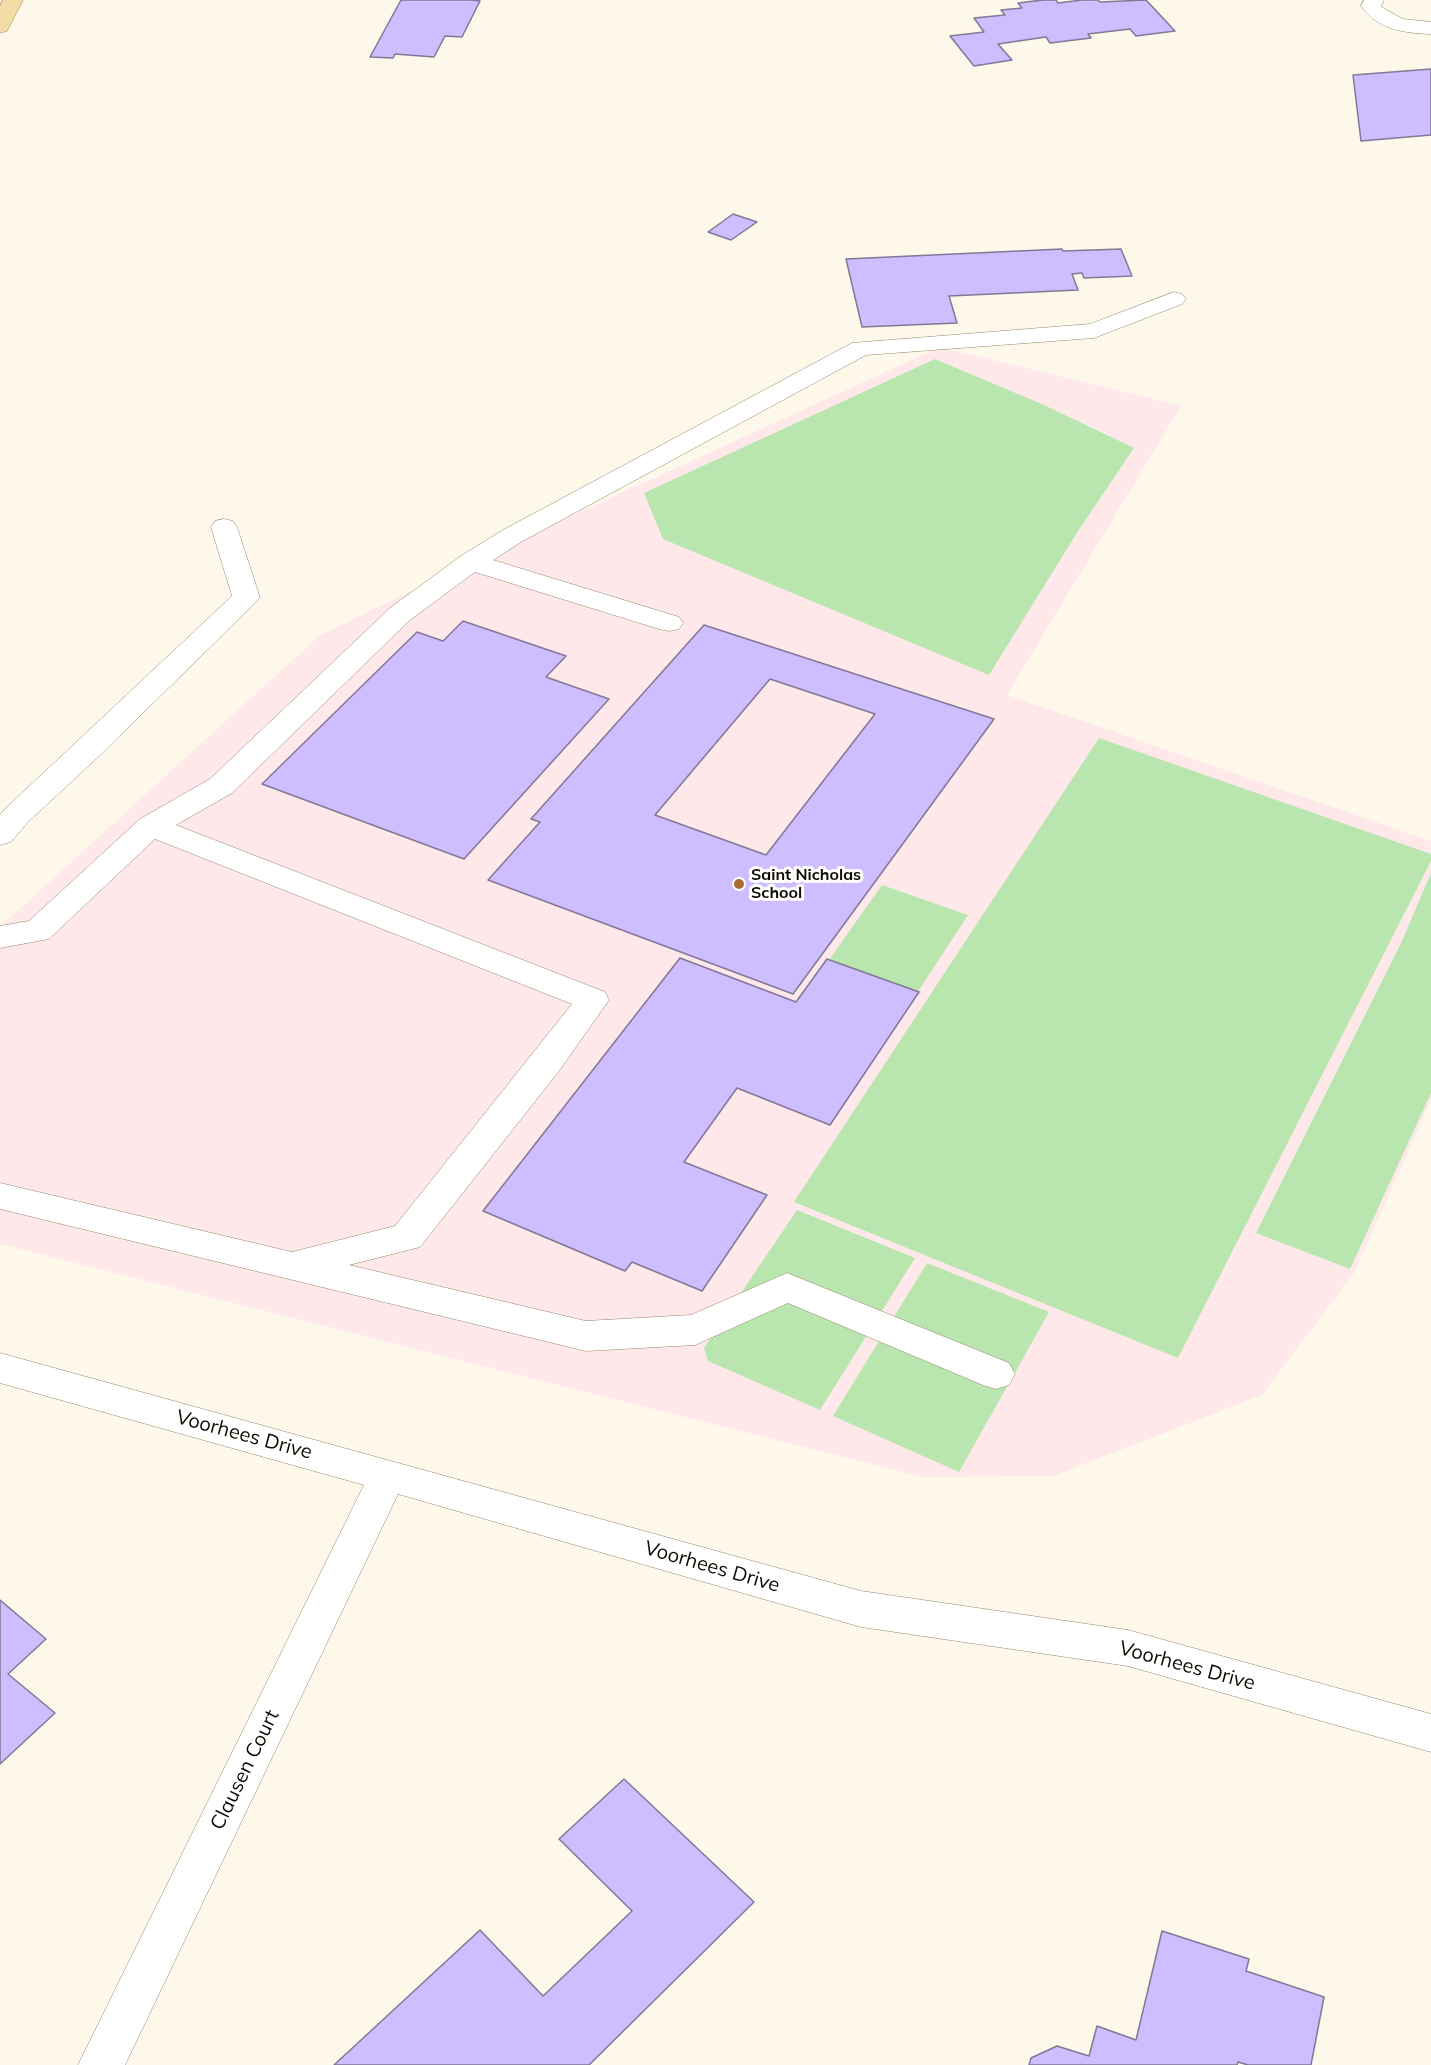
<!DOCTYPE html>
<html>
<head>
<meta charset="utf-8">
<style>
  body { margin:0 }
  canvas { display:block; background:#fdf8ea }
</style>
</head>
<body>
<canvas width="1431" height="2065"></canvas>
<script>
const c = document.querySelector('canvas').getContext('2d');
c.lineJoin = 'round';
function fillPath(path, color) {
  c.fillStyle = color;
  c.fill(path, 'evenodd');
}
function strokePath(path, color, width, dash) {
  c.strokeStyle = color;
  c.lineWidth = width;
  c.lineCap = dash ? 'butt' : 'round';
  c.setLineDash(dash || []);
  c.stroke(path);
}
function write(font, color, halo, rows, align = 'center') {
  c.font = font + ' Mulish,sans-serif';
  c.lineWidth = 6;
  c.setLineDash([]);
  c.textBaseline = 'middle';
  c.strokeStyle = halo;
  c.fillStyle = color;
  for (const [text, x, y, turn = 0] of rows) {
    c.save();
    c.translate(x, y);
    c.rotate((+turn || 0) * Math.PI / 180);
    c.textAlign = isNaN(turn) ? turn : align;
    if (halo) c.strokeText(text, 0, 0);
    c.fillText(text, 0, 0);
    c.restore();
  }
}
fillPath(new Path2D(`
  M940,347L1181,406L1007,695L1431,841V1100L1354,1273L1262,1395L1053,1476L923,1477L0,1244V927L319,636L471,562Z`), '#fee8ea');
fillPath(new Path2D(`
  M935,359L1044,405L1134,448L1078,531L989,675L663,539L644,493Z
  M1099,738L1431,854V861L1178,1358L794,1202Z
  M1431,873V1093L1350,1269L1256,1233L1402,941Z
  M882,885L968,915L917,993L829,960Z
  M797,1210L915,1258L820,1410L708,1361L704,1348Z
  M927,1263L1049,1312L959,1472L833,1416Z`), '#b8e6ae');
const building = new Path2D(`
  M401,0H472L480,1L462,37L445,36L434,57L395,54L393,58L370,57Z
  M1043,0H1056L1058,3L1082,0H1098L1100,2L1146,0L1175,31L1136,36L1130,29L1088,34L1091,38L1050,43L1046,37L998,44L1012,60L974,66L950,36L984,32L974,18L1005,15L1001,10L1022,8L1018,3Z
  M1431,69V135L1361,141L1353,75Z
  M733,214L757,222L731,240L708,232Z
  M1062,249L1063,251L1121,249L1132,276L1084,278L1082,273L1072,274L1078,290L949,296L957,323L862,327L846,259Z
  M463,621L566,656L546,677L609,699L464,859L262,784L417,632L443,641Z
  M704,625L994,719L793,994L488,880L540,822L531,819ZM770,679L875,714L766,855L655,815Z
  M680,958L796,1002L827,959L919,992L830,1125L737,1088L684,1162L767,1195L702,1291L632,1262L625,1271L483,1211Z
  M0,1600L46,1639L8,1674L55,1713L0,1764Z
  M624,1779L754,1902L589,2065H334L480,1930L543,1996L632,1911L559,1839Z
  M1162,1931L1249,1959L1246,1971L1324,1997L1311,2065H1248L1238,2062L1237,2065H1029L1031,2058L1057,2046L1089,2056L1097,2026L1136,2040Z`);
fillPath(building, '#cebdff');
strokePath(building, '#807896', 1.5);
const minor = new Path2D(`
  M1364,0H1384L1381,6L1383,8L1403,19L1431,22V34C1404,33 1378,30 1361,6Z
  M1174,292L1182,294L1186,299L1182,304L1094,338L866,355L521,542L493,560L679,617L683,623L679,629L669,631L659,629L475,572L410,620L232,793L176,825L605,992L609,1000L559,1071L420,1247L349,1265L586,1321L691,1315L787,1273L1009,1363L1015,1374L1009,1385L996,1389L983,1385L788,1303L695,1345L586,1351L0,1209V1183L292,1252L395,1226L572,1004L155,839L49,939L0,948V926L29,921L140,819L210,779L390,608L461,556L503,530L852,343L1090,324Z
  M224,519L233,521L237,527L260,598L96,759L28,822L11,842L0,845V815L6,808L232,596L211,527L215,521Z
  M0,1353L861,1591L1128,1630L1431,1714V1752L1128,1666L861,1627L398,1494L125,2065H78L364,1485L0,1383Z`);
const major = new Path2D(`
  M3,0H23L7,31L0,33V6Z`);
strokePath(minor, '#938768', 1);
strokePath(major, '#9f8346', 1);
fillPath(minor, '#fff');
fillPath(major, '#f4dca6');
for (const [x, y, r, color] of [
  [739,884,6,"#a96931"]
]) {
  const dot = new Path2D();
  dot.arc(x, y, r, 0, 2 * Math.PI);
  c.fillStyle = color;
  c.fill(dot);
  strokePath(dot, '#fff', 2);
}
write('bold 16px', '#0f0b02', '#fff', [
  ["Saint Nicholas",751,875],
  ["School",751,893]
], 'left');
write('20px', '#0f0b02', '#fff', [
  ["Voorhees Drive",244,1435,15],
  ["Voorhees Drive",712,1567,16],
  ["Voorhees Drive",1187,1666,15],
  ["Clausen Court",245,1770,-64]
]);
</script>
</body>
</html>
